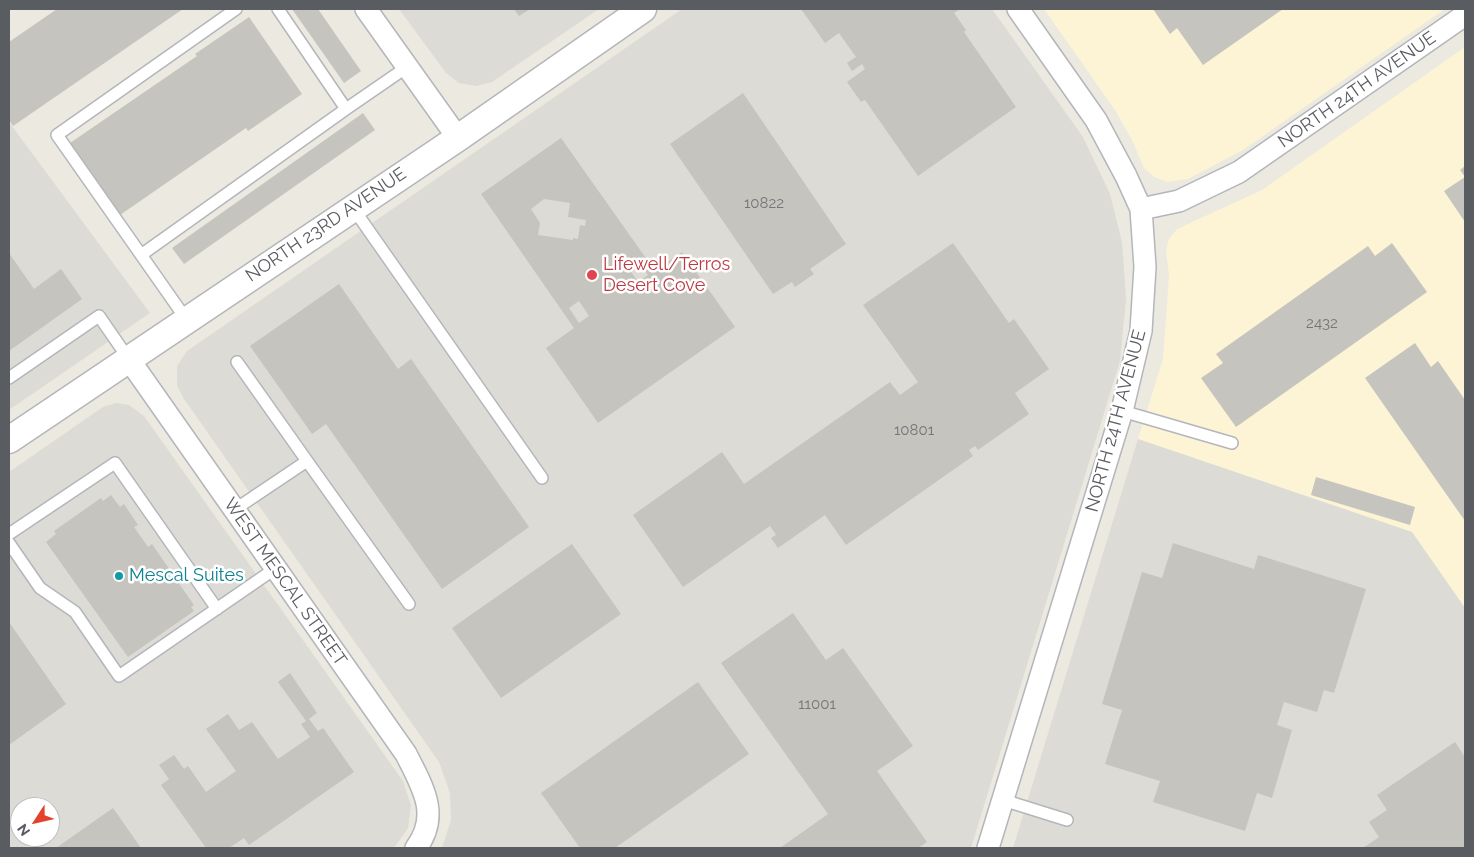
<!DOCTYPE html>
<html>
<head>
<meta charset="utf-8">
<style>
  body { margin:0 }
  #map { position:relative; width:1474px; height:857px; overflow:hidden; background:#ece9e0; font-family:Raleway,sans-serif }
  canvas { display:block }
  .frame { position:absolute; inset:0; border:10px solid #595c61; pointer-events:none }
  .north { position:absolute; left:10px; top:797px; width:50px; height:50px; box-sizing:border-box; background:#fff; border:1px solid #bdbec0; border-radius:50%; rotate:235deg; font-size:14px; font-weight:700; line-height:20px; text-align:center; color:#595c61 }
  .north::after { content:''; display:block; margin:auto; width:18px; height:22px; background:#e4412e; clip-path:polygon(50% 0,100% 100%,50% 72%,0 100%) }
</style>
</head>
<body>
<div id="map">
<canvas width="1474" height="857"></canvas>
<div class="frame"></div>
<div class="north">N</div>
</div>
<script>
const c = document.querySelector('canvas').getContext('2d');
c.lineJoin = 'round';
function fillPath(path, color) {
  c.fillStyle = color;
  c.fill(path, 'evenodd');
}
function strokePath(path, color, width, dash) {
  c.strokeStyle = color;
  c.lineWidth = width;
  c.lineCap = dash ? 'butt' : 'round';
  c.setLineDash(dash || []);
  c.stroke(path);
}
function write(font, color, halo, rows, align = 'center') {
  c.font = font + ' Raleway,sans-serif';
  c.lineWidth = 5;
  c.setLineDash([]);
  c.textBaseline = 'middle';
  c.strokeStyle = halo;
  c.fillStyle = color;
  for (const [text, x, y, turn = 0] of rows) {
    c.save();
    c.translate(x, y);
    c.rotate((+turn || 0) * Math.PI / 180);
    c.textAlign = isNaN(turn) ? turn : align;
    if (halo) c.strokeText(text, 0, 0);
    c.fillText(text, 0, 0);
    c.restore();
  }
}
fillPath(new Path2D(`
  M1044,9H1445L1243,150L1188,179L1167,182L1154,177L1144,168L1132,140L1115,110Z
  M1465,47V608L1412,532L1138,439L1163,359L1169,276L1166,250L1169,239L1177,229L1262,190Z`), '#fcf4d4');
fillPath(new Path2D(`
  M399,9H599L492,82L476,86L459,83L446,73Z
  M682,9H992L1083,137L1110,194L1122,242L1126,299L1120,361L971,848H442L451,820L450,793L439,762L184,399L177,386V366L187,351Z
  M9,122L150,313L9,410Z
  M116,403L129,405L144,416L403,781L411,805L408,828L394,848H9V472L103,407ZM20,807H50V837H20Z
  M1138,439L1412,532L1465,608V848H1013Z`), '#dddbd5');
fillPath(new Path2D(`
  M57,9H183L13,126L9,120V42Z
  M292,9H318L361,71L344,83Z
  M514,9H530L519,16Z
  M801,9H960L954,13L966,30L964,32L1016,107L918,176L865,100L861,102L847,82L865,69L862,64L852,71L847,63L856,57L839,33L825,43Z
  M1153,9H1283L1203,65L1177,28L1170,34Z
  M249,17L302,94L248,131L246,128L120,215L70,143L197,56L195,54Z
  M743,93L846,244L810,269L814,274L795,287L792,282L773,294L670,144Z
  M363,113L375,130L184,264L172,248Z
  M561,138L655,271L682,252L735,327L598,423L546,348L574,328L481,194ZM544,199L570,203L568,217L586,220L585,226L580,225L578,239L573,238V240L538,235L540,223L531,209ZM637,260L648,275L638,282L627,266ZM579,301L589,316L579,323L569,308Z
  M1465,166V222L1444,191L1465,177L1460,170Z
  M953,243L1009,323L1014,319L1049,369L1015,393L1029,414L978,450L975,446L969,450L973,456L846,545L825,515L778,548L771,538L776,535L770,526L683,587L633,515L722,452L744,484L890,382L900,395L918,382L863,305Z
  M1392,243L1427,292L1236,427L1201,378L1223,363L1216,354L1368,246L1375,256Z
  M9,253L34,289L61,269L82,299L9,351Z
  M339,284L398,369L411,359L529,527L442,589L326,424L312,434L250,346Z
  M1415,343L1431,367L1438,361L1465,400V521L1365,378Z
  M1316,477L1415,507L1410,525L1311,495Z
  M111,495L120,507L124,504L138,525L134,527L148,547L152,544L170,570L166,573L172,580L175,578L194,605L191,607L194,611L128,657L46,542L56,534L54,531L101,498L103,501Z
  M1173,543L1254,569L1258,555L1366,589L1334,693L1324,690L1317,712L1284,702L1277,725L1292,730L1272,798L1257,793L1245,831L1153,802L1160,781L1105,764L1122,710L1102,704L1142,572L1162,578Z
  M572,544L621,614L501,698L452,628Z
  M793,613L826,660L843,648L913,746L877,771L927,842L918,848H780L828,814L721,663Z
  M9,622L66,704L9,745Z
  M290,673L317,713L309,719L318,731L323,728L354,772L249,845L244,838L229,848H206L161,785L169,779L159,765L174,755L184,769L188,766L206,792L236,771L206,729L228,714L239,730L252,722L278,759L310,737L301,724L306,721L278,682Z
  M698,682L749,754L615,848H580L541,793Z
  M1455,742L1465,757V848H1363L1379,837L1369,822L1387,810L1377,795Z
  M113,808L141,848H56Z`), '#c6c4be');
const service = new Path2D(`
  M346,109L407,67
  M353,208L542,478
  M141,255L346,109L278,9
  M186,319L57,135L236,9
  M9,378L99,316L128,358
  M1122,411L1232,443
  M307,461L409,604
  M234,510L307,461L237,362
  M9,534L115,463L217,609
  M9,543L40,588L75,612L119,676L276,568
  M1003,800L1067,820`);
const minor = new Path2D(`
  M366,9L458,138
  M1141,209L1179,201L1239,172L1465,15
  M128,358L406,754C422,786 441,815 416,848
  M988,848L1122,411L1141,331L1145,267L1141,209L1126,176L1096,120L1018,9`);
const tertiary = new Path2D(`
  M9,440L458,138L643,9`);
strokePath(service, '#b3b6bb', 14);
strokePath(minor, '#b3b6bb', 24);
strokePath(tertiary, '#b3b6bb', 29);
strokePath(service, '#fff', 11);
strokePath(minor, '#fff', 21);
strokePath(tertiary, '#fff', 26);
for (const [x, y, r, color] of [
  [592,275,6,"#e0444e"],
  [119,576,5,"#0f9aa8"]
]) {
  const dot = new Path2D();
  dot.arc(x, y, r, 0, 2 * Math.PI);
  c.fillStyle = color;
  c.fill(dot);
  strokePath(dot, '#fff', 2);
}
write('15px', '#747678', null, [
  ["10822",764,203],
  ["2432",1322,323],
  ["10801",914,430],
  ["11001",817,704]
]);
write('18px', '#595c61', '#fff', [
  ["NORTH 24TH AVENUE",1357,90,-35],
  ["NORTH 23RD AVENUE",326,225,-34],
  ["NORTH 24TH AVENUE",1116,421,-75],
  ["WEST MESCAL STREET",285,582,55]
]);
write('18px', '#be3a42', '#fff', [
  ["Lifewell/Terros",603,265],
  ["Desert Cove",603,286]
], 'left');
write('18px', '#0d838f', '#fff', [
  ["Mescal Suites",129,576]
], 'left');
</script>
</body>
</html>
